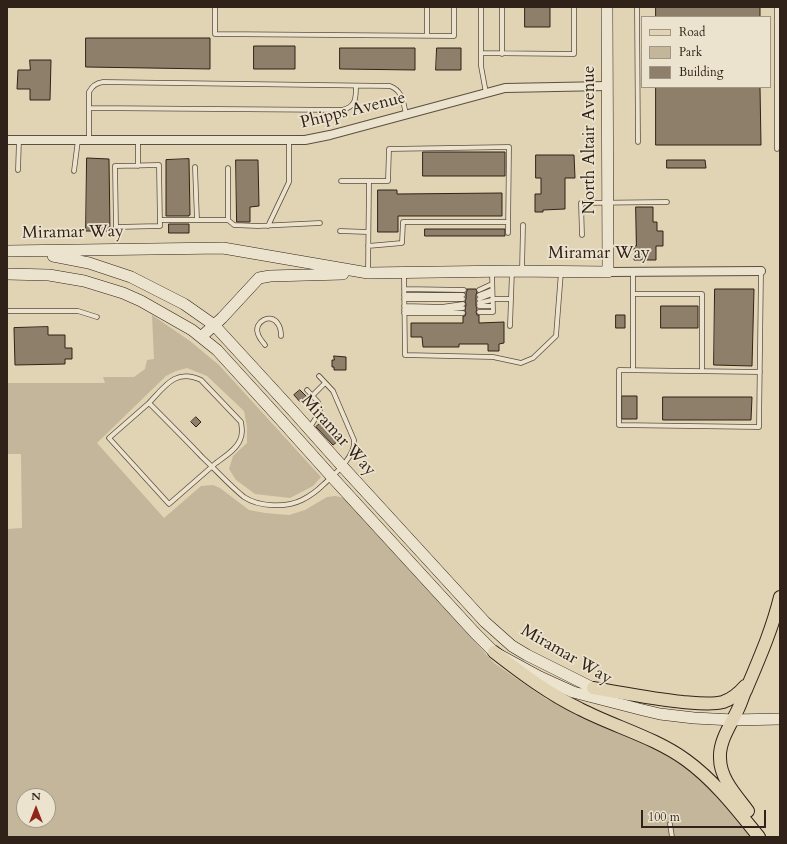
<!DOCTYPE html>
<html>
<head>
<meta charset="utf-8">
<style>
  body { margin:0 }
  #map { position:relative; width:787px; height:844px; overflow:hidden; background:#e1d4b4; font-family:Cardo,serif }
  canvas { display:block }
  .frame { position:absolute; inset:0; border:8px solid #312219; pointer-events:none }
  .legend { position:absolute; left:641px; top:16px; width:130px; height:72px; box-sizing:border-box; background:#ece3ce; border:1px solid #a19686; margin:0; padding:5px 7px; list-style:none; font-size:12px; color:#312219 }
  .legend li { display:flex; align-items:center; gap:8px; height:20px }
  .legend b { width:20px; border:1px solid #a19686 }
  .north { position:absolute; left:16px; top:788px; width:40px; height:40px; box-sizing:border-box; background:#ece3ce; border:1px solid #a19686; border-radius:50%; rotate:0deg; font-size:11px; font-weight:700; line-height:16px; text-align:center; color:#312219 }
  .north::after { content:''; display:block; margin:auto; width:14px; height:18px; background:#8f2418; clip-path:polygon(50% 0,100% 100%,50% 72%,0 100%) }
  .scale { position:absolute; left:641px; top:810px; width:125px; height:18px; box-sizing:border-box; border:2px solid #312219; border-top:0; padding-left:5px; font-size:12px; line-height:14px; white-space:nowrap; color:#312219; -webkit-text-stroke:3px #ece3ce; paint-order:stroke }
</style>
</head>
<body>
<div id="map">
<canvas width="787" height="844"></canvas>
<div class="frame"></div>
<ul class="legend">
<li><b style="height:5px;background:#e1d4b4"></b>Road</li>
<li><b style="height:11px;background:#c3b69a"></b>Park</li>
<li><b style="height:11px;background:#8d7f6a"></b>Building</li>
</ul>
<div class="north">N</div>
<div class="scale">100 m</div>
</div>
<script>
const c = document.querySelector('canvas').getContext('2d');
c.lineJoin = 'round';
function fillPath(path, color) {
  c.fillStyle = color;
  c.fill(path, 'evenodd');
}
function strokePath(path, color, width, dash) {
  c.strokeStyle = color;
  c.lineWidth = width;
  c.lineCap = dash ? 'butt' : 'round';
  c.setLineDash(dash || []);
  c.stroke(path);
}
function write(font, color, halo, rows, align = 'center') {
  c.font = font + ' Cardo,serif';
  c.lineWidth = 3.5;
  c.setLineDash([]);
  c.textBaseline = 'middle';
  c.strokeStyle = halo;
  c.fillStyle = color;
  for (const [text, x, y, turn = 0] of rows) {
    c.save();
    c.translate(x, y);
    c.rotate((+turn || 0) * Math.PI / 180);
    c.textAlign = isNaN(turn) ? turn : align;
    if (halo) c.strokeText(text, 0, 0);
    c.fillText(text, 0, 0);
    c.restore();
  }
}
fillPath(new Path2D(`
  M152,315L190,341L219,365L321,477L313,486L290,498L255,494L236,480L229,469L233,456L247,443V427L244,411L207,376L187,368L176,371L166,376L97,443L164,518L201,486L213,485L220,488L249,510L265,513L289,515L305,510L327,497L335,496L345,498L494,663L546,699L651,745L696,772L750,837H7V529L22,528L21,454H7V383H105L103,377H134L145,369L147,360L154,359ZM24,796H48V820H24Z`), '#c3b69a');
const building = new Path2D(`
  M525,7H550V27H525Z
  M656,7H760V17H656Z
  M86,38H210V69L86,67Z
  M254,46H295V69H254Z
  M340,48H415V70L340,69Z
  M437,48H461V70H436Z
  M30,60H51L50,100H30V89H17L18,70H30Z
  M656,87H760L761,145H656Z
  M423,152H505V176H423Z
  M536,155H574L575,178H565V209L543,210V212H535V194H541V178H536Z
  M87,158L109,159L110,231H86Z
  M189,159L190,215H189V216H166V160Z
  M236,160H258L259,206L250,207V222H237Z
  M667,160H705L706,168H667Z
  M378,190H397V194L502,193V216H398V232H378Z
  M636,207H653V222H657V231H663V246H656V260H634V246H636Z
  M169,224H189V233H169Z
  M425,229H505V236H425Z
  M467,289H476L477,292L476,295V306L477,309L476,312L477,315H479V323L504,322V343L499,344V351H488V344H459V347H423L422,337H411V323H463V316H465L466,313L465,311L466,304L465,301L466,299V293L467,291Z
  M715,289H754L752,366L714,365Z
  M661,306H698V328H661Z
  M616,315H625V328H616Z
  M48,327V335H65V348H72V359H65V364L15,365L14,328Z
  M334,356L346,357V370H334V367H332V360H334Z
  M300,390L307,397L301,403L294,395Z
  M622,396H637V419H622Z
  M663,397H752L751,420H663Z
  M196,417L201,422L196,427L191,422Z
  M322,422L338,441L333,445L316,427Z`);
fillPath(building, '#8d7f6a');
strokePath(building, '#312219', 1);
const lane = new Path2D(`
  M215,7V34L454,36V7
  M481,7V66L486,93
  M637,7L638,142
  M777,7V149
  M427,36V7
  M481,53L574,54V7
  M502,54V7
  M89,108L342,110C356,107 356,98 356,86
  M89,140V92C92,86 96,83 103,82L390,86C403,91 403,102 406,114
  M138,140V166
  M159,165L160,226L116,227L115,166Z
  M195,167L197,220
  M18,170L19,140
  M74,171L78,140
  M341,181H388L389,149L509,147L508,233
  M160,220H228L234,225L258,226L320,223
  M228,220V168
  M268,226L289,182V140
  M340,231L368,232
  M582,235L581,203L667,202
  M368,246L402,243L403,222H508
  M522,270L523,225
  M368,272L369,181
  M404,274L405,355L493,357L521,363L533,358L556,336L561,272
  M404,289L464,290
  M479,290L492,284
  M633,294V272
  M404,295H463
  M479,295L492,290
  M404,299H463
  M479,299L492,294
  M492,299H511
  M479,303L492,300
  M404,306L442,307L463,304
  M479,306H492
  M404,310H442L463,308
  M7,311H78L97,317
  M479,312H493L492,272
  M404,313H463
  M510,326L512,271
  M265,345C263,342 259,338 258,334C253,322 271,312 278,324C281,328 281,332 281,336
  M633,370V294H702V371
  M760,372L619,370V425L759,427L761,271
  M307,390L318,402L320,411L309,429
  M312,396L325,383
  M149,403C165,386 176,368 201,380L241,422C242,428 243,434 240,440C236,450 224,457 216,463C200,477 185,490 169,504L109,438L149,403C167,421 185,439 202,457C216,470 229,485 244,497C259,507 286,508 302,500C310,496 318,490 324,484C335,474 356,456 354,440L333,391L319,376
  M670,824L672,837`);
const street = new Path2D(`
  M7,140H305L330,135L505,88L607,86
  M608,272L761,271`);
const secondary = new Path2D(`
  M7,251L223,248L368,273L512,271L608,272L607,7
  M53,256L89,263L131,277L184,304L214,325L292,410L342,466L485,622L512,646L527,655L593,688L600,693
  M7,274L49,275L84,281L123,293L141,301L192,330L217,350L279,418L332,477L475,633L494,652L540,677L573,692L643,710L660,714L694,718L733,720L780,719
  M201,337L222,318L259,278L270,276L343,274`);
const primary = new Path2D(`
  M494,652C521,673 549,694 580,709C615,727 654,737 686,760C715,781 737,810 759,837
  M593,688C623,693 653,699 683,702C696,703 711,705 723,702C732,699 739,693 745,686
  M748,811C737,796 720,779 720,758C719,740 732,723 739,707C742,701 743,695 746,690C759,659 772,630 780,597`);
strokePath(lane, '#5d4e40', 5.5);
strokePath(street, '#5d4e40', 10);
strokePath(secondary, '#312219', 12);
strokePath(primary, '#312219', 14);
strokePath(lane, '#ece3ce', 4);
strokePath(street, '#ece3ce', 8);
strokePath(secondary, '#ece3ce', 11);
strokePath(primary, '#e1d4b4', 12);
write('17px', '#312219', '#ece3ce', [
  ["Phipps Avenue",353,111,-14],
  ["North Altair Avenue",590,140,-90],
  ["Miramar Way",73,233,-1],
  ["Miramar Way",599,254],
  ["Miramar Way",338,436,48],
  ["Miramar Way",566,655,30]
]);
</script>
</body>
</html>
